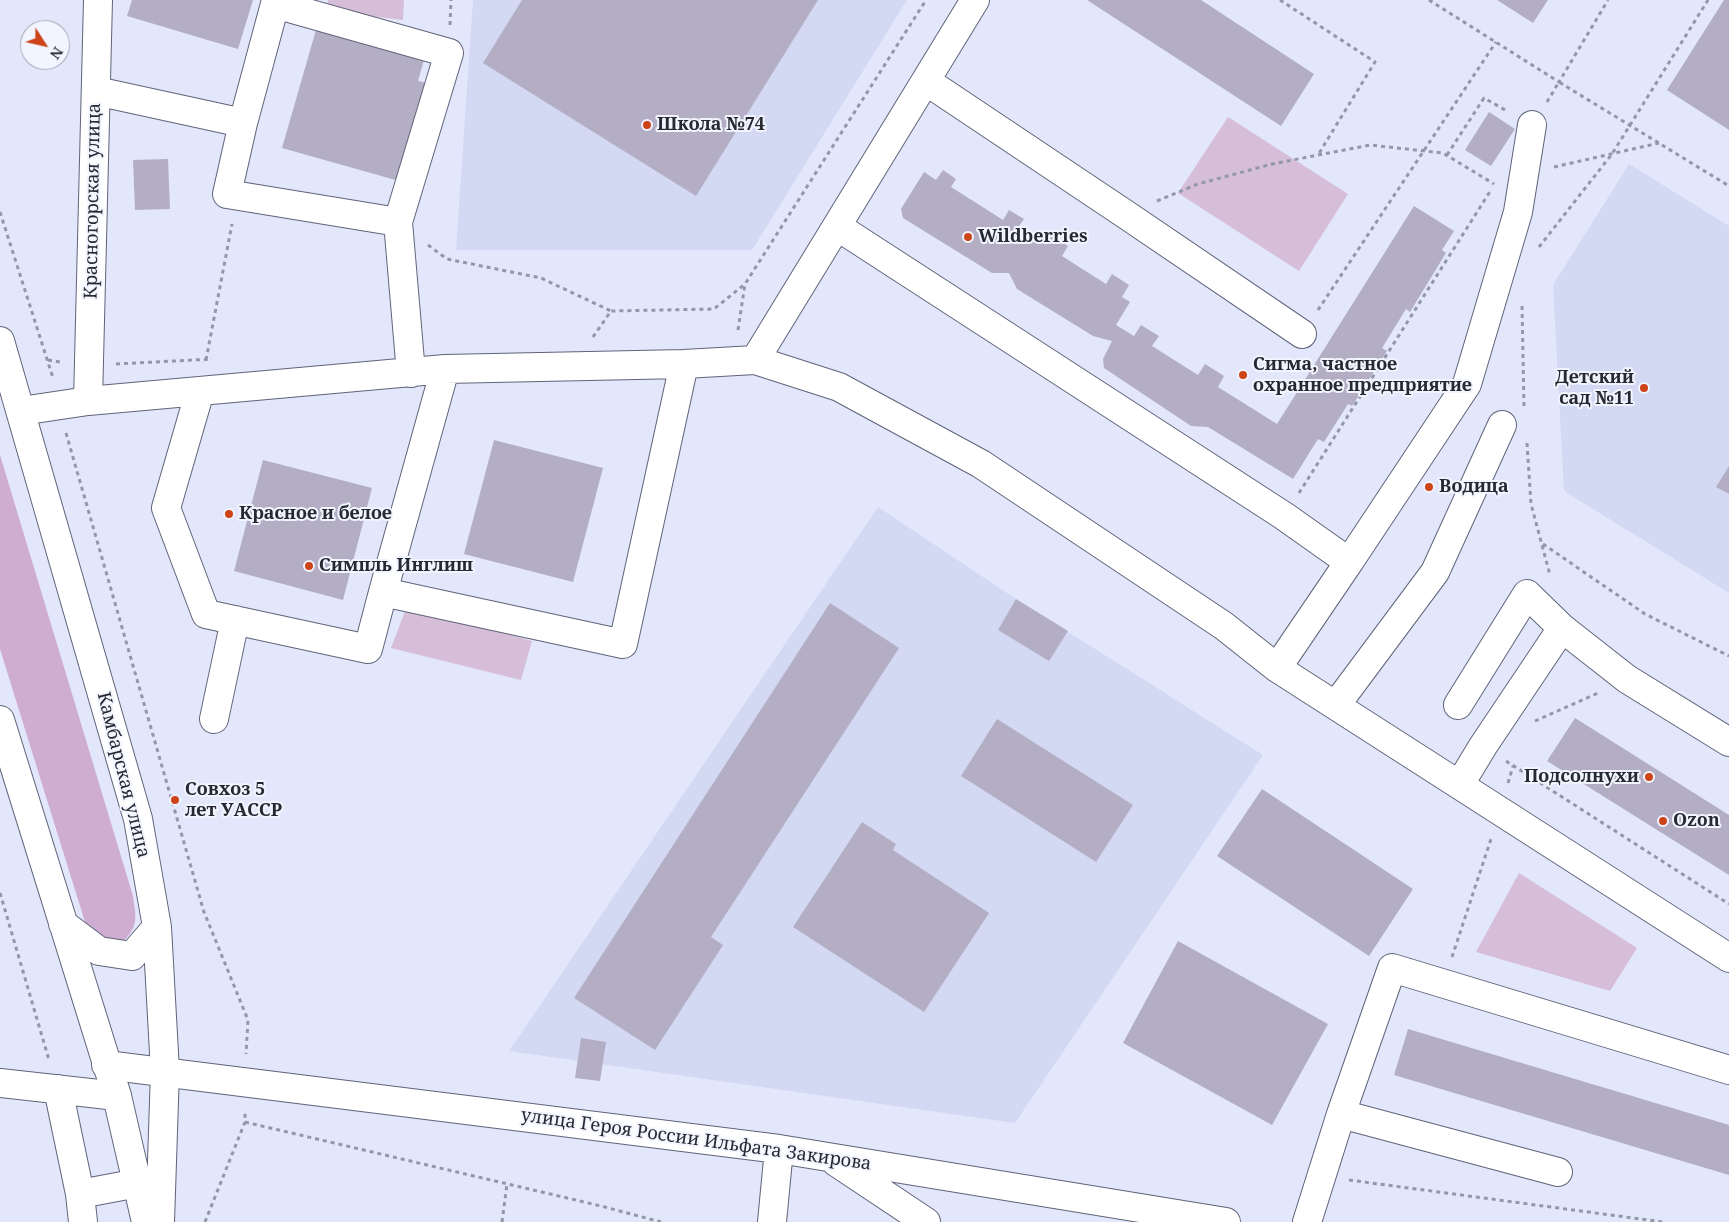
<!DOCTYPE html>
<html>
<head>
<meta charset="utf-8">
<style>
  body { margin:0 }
  #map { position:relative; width:1729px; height:1222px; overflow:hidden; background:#e2e7fb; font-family:"Noto Serif",serif }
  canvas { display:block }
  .north { position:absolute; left:20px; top:20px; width:50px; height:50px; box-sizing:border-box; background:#f2f5ff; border:1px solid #a1a3ad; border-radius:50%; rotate:125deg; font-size:14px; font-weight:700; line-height:20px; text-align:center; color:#272932 }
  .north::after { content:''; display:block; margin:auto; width:18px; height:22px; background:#cc4417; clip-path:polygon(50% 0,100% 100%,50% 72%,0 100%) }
</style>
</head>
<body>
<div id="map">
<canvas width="1729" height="1222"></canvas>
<div class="north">N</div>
</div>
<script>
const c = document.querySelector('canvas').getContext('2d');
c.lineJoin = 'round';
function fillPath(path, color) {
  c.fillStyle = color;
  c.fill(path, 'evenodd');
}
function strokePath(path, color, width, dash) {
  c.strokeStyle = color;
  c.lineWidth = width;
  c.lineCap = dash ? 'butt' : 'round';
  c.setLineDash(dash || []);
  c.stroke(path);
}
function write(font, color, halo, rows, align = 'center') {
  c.font = font + ' "Noto Serif",serif';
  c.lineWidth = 4;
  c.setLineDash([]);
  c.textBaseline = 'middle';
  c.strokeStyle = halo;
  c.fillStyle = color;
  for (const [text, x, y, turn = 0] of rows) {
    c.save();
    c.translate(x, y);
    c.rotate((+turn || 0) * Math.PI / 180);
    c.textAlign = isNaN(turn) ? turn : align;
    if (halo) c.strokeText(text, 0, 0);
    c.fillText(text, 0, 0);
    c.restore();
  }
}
fillPath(new Path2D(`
  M473,0H907L752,250H456Z
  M1629,164L1729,226V593L1564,491L1553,285Z
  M878,507L1016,599L1263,755L1015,1123L509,1051Z`), '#d3d9f2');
fillPath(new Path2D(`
  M328,0H404L403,20L327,11Z
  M1228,117L1348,194L1299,271L1178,193Z
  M407,606L532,641L521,680L391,648Z
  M1519,873L1637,948L1610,991L1476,952Z`), '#d6bdd8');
fillPath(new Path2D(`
  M0,455L133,896C136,918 139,925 123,942C104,942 96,938 85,922L0,649Z`), '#cfacd2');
fillPath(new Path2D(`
  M132,0H253L238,49L127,16Z
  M522,0H818L696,196L483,63Z
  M1087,0H1201L1314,74L1281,126Z
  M1497,0H1548L1533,23Z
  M1724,0H1729V130L1667,90Z
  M318,23L424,60L418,81L427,83L399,181L282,148Z
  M1489,112L1515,129L1491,166L1465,150Z
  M168,159L170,209L135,210L133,160Z
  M943,170L956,179L951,187L1003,220L1009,210L1024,219L1017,229L1041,244L1048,233L1068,246L1062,256L1106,284L1112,274L1129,285L1122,297L1130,302L1116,325L1134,336L1141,325L1159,336L1152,346L1198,375L1205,364L1224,376L1218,387L1277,424L1414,206L1454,231L1442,250L1446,253L1410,312L1406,309L1382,348L1387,351L1352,406L1348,404L1324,442L1318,439L1293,479L1208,427L1191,426L1104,368L1103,359L1112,341L1093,336L1017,289L1009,273H992L903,218L901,209L924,172L936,180Z
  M494,440L603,468L573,582L464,554Z
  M263,460L372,488L343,600L234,571Z
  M1729,466V494L1716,487Z
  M1016,599L1068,631L1049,661L998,630Z
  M830,603L899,648L711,937L723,945L655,1050L574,998Z
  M1575,718L1729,815V875L1547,761Z
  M997,719L1133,805L1096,862L961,776Z
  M1262,789L1413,889L1369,956L1217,856Z
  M862,822L896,844L893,850L989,913L924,1012L793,927Z
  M1178,941L1328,1024L1272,1125L1123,1043Z
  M1408,1029L1729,1125V1175L1394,1075Z
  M581,1038L606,1042L600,1081L575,1078Z`), '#b4aec5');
const minor = new Path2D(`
  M276,0L275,4L449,53L398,222L411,373
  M275,4L243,123L227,194L398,222
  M926,81L1125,214L1302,334
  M96,91L243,123
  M838,227L1284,516L1349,562L1277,668
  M755,360L975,0
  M445,369L383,592L623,644L684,364
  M200,391L166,508L206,614L368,649L383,592
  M88,401L98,0
  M21,411L88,401L445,369L684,364L755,360L839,387L981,464L1224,626L1277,668L1729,958
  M1349,562L1467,384L1518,212L1532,125
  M1336,705L1435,572L1502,425
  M1458,705L1527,594L1562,628
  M214,719L235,620
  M1460,784L1483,746L1562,628L1627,679L1729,742
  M106,1065L779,1149L1226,1222
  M0,1083L117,1096
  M58,1089L80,1194L83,1222
  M1341,1114L1558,1172
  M836,1162L926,1222
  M80,1194L138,1183
  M772,1222L779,1149
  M1307,1222L1341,1114L1392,968L1729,1070`);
const major = new Path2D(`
  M0,341L138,819L157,927L165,1071L160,1222
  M0,720L117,1096L146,1222
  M63,924L99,951L132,956L157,927`);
strokePath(minor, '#5f6479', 30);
strokePath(major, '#5f6479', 30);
strokePath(new Path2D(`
  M1280,0L1375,62L1318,155
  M1429,0L1559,82L1608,0
  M450,25L451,0
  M1547,102L1559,82L1729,186
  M1447,155L1484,98L1507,111
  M1554,167L1659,143
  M1157,201L1198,184L1272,164L1370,145L1443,153L1494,184
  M0,212L53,378
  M428,245L447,259L541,278L611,311
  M1539,247L1612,154L1708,0
  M1522,306L1524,407
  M1318,310L1496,42
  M738,330L745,284
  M593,337L611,311L714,309L745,284L926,0
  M48,360L60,362
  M206,360L232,224
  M116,364L212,359
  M66,433L204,912L248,1020L246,1054
  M1527,443L1531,504L1550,575
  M1299,493L1491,190
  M1543,544L1645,614L1729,656
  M1535,721L1598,693
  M1506,761L1729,904
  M1508,783L1513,766
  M0,893L49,1060
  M1452,957L1491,839
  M245,1122L601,1206L661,1222
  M1349,1180L1663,1222
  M205,1222L245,1122V1110
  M502,1222L507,1184`), '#9397a6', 3, [4, 4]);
strokePath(minor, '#fff', 28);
strokePath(major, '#fff', 28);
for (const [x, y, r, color] of [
  [647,125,5,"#cc4417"],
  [968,237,5,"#cc4417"],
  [1243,375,5,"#cc4417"],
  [1644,388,5,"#cc4417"],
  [1429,487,5,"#cc4417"],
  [229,514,5,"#cc4417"],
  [309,566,5,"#cc4417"],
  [1649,777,5,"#cc4417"],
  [175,800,5,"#cc4417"],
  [1663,821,5,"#cc4417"]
]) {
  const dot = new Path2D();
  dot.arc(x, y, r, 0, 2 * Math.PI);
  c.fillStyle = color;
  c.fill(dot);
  strokePath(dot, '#f2f5ff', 2);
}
write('bold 18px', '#272932', '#f2f5ff', [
  ["Школа №74",657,125],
  ["Wildberries",978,237],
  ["Сигма, частное",1253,365],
  ["охранное предприятие",1253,386],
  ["Детский",1634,378,"right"],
  ["сад №11",1634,399,"right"],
  ["Водица",1439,487],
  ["Красное и белое",239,514],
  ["Симпль Инглиш",319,566],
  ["Подсолнухи",1639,777,"right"],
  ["Совхоз 5",185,790],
  ["лет УАССР",185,811],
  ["Ozon",1673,821]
], 'left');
write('18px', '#272932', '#f2f5ff', [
  ["Красногорская улица",93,201,-89],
  ["Камбарская улица",123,775,76],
  ["улица Героя России Ильфата Закирова",696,1140,8]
]);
</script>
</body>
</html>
